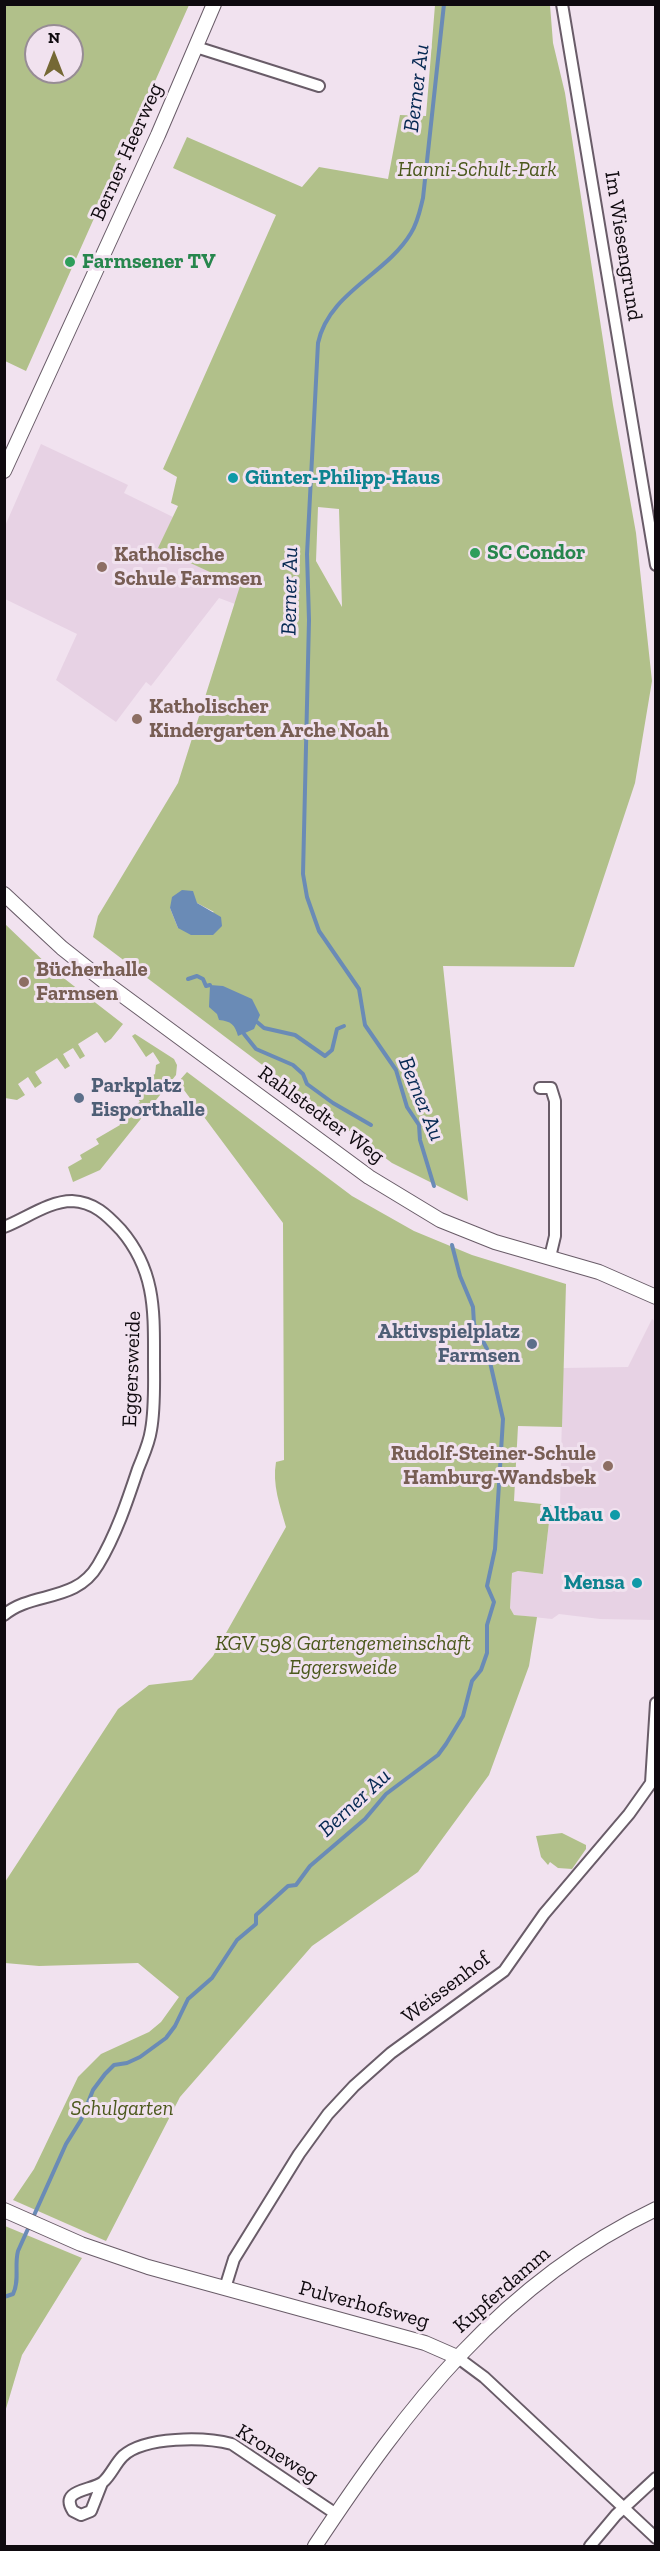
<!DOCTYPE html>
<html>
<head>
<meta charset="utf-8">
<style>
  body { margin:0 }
  #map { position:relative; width:660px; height:2551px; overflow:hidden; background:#f1e2ef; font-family:"Zilla Slab",serif }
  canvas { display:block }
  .frame { position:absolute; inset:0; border:6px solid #0f0a0f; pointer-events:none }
  .north { position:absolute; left:24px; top:24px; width:60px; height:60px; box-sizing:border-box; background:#f1e2ef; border:2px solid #978c95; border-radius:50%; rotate:0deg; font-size:16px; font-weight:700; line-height:24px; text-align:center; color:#0f0a0f }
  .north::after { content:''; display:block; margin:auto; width:21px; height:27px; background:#756835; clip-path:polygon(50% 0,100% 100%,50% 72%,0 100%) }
</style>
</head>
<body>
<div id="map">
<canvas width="660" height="2551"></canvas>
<div class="frame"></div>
<div class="north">N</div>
</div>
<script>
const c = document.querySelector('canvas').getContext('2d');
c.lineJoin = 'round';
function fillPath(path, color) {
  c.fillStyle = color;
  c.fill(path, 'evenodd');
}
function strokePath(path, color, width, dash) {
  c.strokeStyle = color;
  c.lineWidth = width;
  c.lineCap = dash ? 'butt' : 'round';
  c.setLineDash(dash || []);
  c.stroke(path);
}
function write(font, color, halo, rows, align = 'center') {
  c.font = font + ' "Zilla Slab",serif';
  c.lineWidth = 6;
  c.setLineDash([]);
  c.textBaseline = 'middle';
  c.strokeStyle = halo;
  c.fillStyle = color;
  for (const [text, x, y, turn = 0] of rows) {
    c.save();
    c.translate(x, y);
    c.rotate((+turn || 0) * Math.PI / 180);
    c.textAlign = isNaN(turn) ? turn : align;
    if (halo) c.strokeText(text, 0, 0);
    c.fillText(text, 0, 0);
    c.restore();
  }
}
fillPath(new Path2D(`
  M41,444L128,485L124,493L173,517L159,548L241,586L235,604L219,598L151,686L146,682L116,722L56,680L77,634L5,599V526Z
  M652,1319L656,1322L655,1620L600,1619L559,1614L552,1619L514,1615L510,1608L512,1573L518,1571L543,1574L551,1505L560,1506L563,1368L628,1367Z`), '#e7d2e4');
fillPath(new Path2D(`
  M4,5H189L26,371L5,361ZM36,36H72V72H36Z
  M435,5H550L553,43L565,93L613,405L636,533L652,681L635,783L574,967L443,966L468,1201L392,1163L93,937L98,916L178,783L240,586L158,548L178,506L171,503L177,477L163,469L276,215L173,168L187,137L302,187L319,167L388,179L400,115L426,116ZM318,507L339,509L342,607L316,561ZM197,903L214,912L178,928L170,908Z
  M5,924L52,969L123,1024L111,1039L105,1043L97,1032L78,1044L85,1056L80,1059L73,1048L63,1054L70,1066L65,1069L57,1058L35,1072L42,1083L35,1088L28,1077L18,1084L25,1095L17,1100L5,1098Z
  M135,1034L174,1059L177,1065L176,1075L100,1170L73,1182L68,1167L82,1159L80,1155L99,1144L96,1139L120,1125L118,1120L125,1116L123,1112L140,1102L131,1087L155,1074L156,1065L160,1063L153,1052L146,1057L132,1036Z
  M187,1072L352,1196L414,1231L472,1255L566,1284L562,1427L518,1426L514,1501L551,1505L543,1574L518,1571L512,1573L510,1608L514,1615L537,1617L529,1666L489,1775L418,1872L312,1946L180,2097L106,2241L13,2200L34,2169L78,2077L101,2054L149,2032L161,2022L179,1997L138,1963L39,1966L5,1963V1882L118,1709L149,1685L192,1680L213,1656L286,1527C280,1506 272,1484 276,1462L284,1460L283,1223L178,1082Z
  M562,1833L586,1845V1849L572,1869L558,1868L550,1862L548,1865L541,1857L536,1836Z
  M5,2226L82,2258L22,2355L5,2412Z`), '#b1c08a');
fillPath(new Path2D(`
  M182,890L193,891L197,903L221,917L222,926L213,935H191L178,928L170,908L172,897Z
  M210,985L223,986L252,999L260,1015L254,1029L238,1036C235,1025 231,1021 219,1020L217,1014L209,1007Z`), '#6a8bb6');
strokePath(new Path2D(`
  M188,979L197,976L203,979L206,986L210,985
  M257,1022L264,1028L295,1035L325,1056L332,1050L337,1029L344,1026
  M244,1034L256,1049L293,1065L303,1074L307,1084L333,1103L371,1125
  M434,1186L420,1140L419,1125L407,1107L396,1070L365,1025L359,989L319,931L307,897L303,874L309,620L307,554L318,343C329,292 386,275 411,233C418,222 420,210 423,198L444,4
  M4,2297L13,2294C20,2280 14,2266 18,2251L66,2144L81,2120L93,2090L105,2074L114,2065L127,2063L140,2057L166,2038L175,2026L188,1999L212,1978L237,1940L256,1924V1915L288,1886L296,1885L310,1866L365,1819L386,1794L438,1755L446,1744L463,1716L472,1681L481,1670L487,1653V1625L494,1602L487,1586L495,1549L503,1419L487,1349L474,1324L473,1307L460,1276L452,1245`), '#6a8bb6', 4);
const street = new Path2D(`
  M562,4L656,565
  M196,47L319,86
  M540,1088H551L555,1101V1236L550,1257
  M4,1227C25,1219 49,1201 72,1201C94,1202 107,1215 121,1230C156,1271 154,1312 154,1362C154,1385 155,1408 151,1430C149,1444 143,1456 138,1469C127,1502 116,1535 98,1565C76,1603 32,1591 4,1615
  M225,2288L234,2259L299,2154L328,2114L354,2086L391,2053L504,1971L544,1914L629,1814L651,1783L656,1703
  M457,2357L484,2377L656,2538
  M102,2483L91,2511L81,2515L73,2511C59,2489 92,2491 103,2482C111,2475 115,2464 123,2456C145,2436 205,2437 232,2444L336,2514
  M590,2546L616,2515L656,2478`);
const secondary = new Path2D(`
  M4,471L158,135L214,4
  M4,894L62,948L110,986L369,1177L440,1220L495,1242L599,1272L656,1297
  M4,2210L81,2244L148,2267L425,2343L457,2357
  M315,2546C407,2407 501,2283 656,2209`);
strokePath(street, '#695c68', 14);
strokePath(secondary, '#695c68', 16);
strokePath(street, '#fff', 10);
strokePath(secondary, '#fff', 14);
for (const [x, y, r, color] of [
  [70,262,6,"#2e9e5b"],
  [233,478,6,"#0f9aa8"],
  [475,553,6,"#2e9e5b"],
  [102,567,6,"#8d6e63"],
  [137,719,6,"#8d6e63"],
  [24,982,6,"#8d6e63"],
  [79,1098,6,"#5c6f8a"],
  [532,1344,6,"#5c6f8a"],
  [608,1466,6,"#8d6e63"],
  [615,1515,6,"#0f9aa8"],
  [637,1583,6,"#0f9aa8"]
]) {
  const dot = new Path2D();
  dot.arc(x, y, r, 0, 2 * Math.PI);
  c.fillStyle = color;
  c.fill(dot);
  strokePath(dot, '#f1e2ef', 2);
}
write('21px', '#0f0a0f', '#f1e2ef', [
  ["Berner Heerweg",127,152,-66],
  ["Im Wiesengrund",623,246,81],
  ["Rahlstedter Weg",321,1115,36],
  ["Eggersweide",132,1369,-88],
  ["Weissenhof",446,1988,-37],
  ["Kupferdamm",502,2290,-41],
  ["Pulverhofsweg",364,2305,15],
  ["Kroneweg",277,2454,32]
]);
write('italic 21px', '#4b581c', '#f1e2ef', [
  ["Hanni-Schult-Park",477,170],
  ["KGV 598 Gartengemeinschaft",343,1644],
  ["Eggersweide",343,1668],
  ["Schulgarten",122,2109]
]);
write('bold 21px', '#27864d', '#f1e2ef', [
  ["Farmsener TV",82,262],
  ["SC Condor",487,553]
], 'left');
write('bold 21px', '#0d838f', '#f1e2ef', [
  ["Günter-Philipp-Haus",245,478,"left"],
  ["Altbau",603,1515],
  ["Mensa",625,1583]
], 'right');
write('bold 21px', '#785e54', '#f1e2ef', [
  ["Katholische",114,555],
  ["Schule Farmsen",114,579],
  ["Katholischer",149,707],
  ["Kindergarten Arche Noah",149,731],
  ["Bücherhalle",36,970],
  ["Farmsen",36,994],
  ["Rudolf-Steiner-Schule",596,1454,"right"],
  ["Hamburg-Wandsbek",596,1478,"right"]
], 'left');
write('bold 21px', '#4e5e75', '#f1e2ef', [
  ["Parkplatz",91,1086],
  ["Eisporthalle",91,1110],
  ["Aktivspielplatz",520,1332,"right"],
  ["Farmsen",520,1356,"right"]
], 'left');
write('italic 22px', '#052852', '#f1e2ef', [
  ["Berner Au",417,88,-83],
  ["Berner Au",290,591,-89],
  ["Berner Au",421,1099,68],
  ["Berner Au",355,1803,-43]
]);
</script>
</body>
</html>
